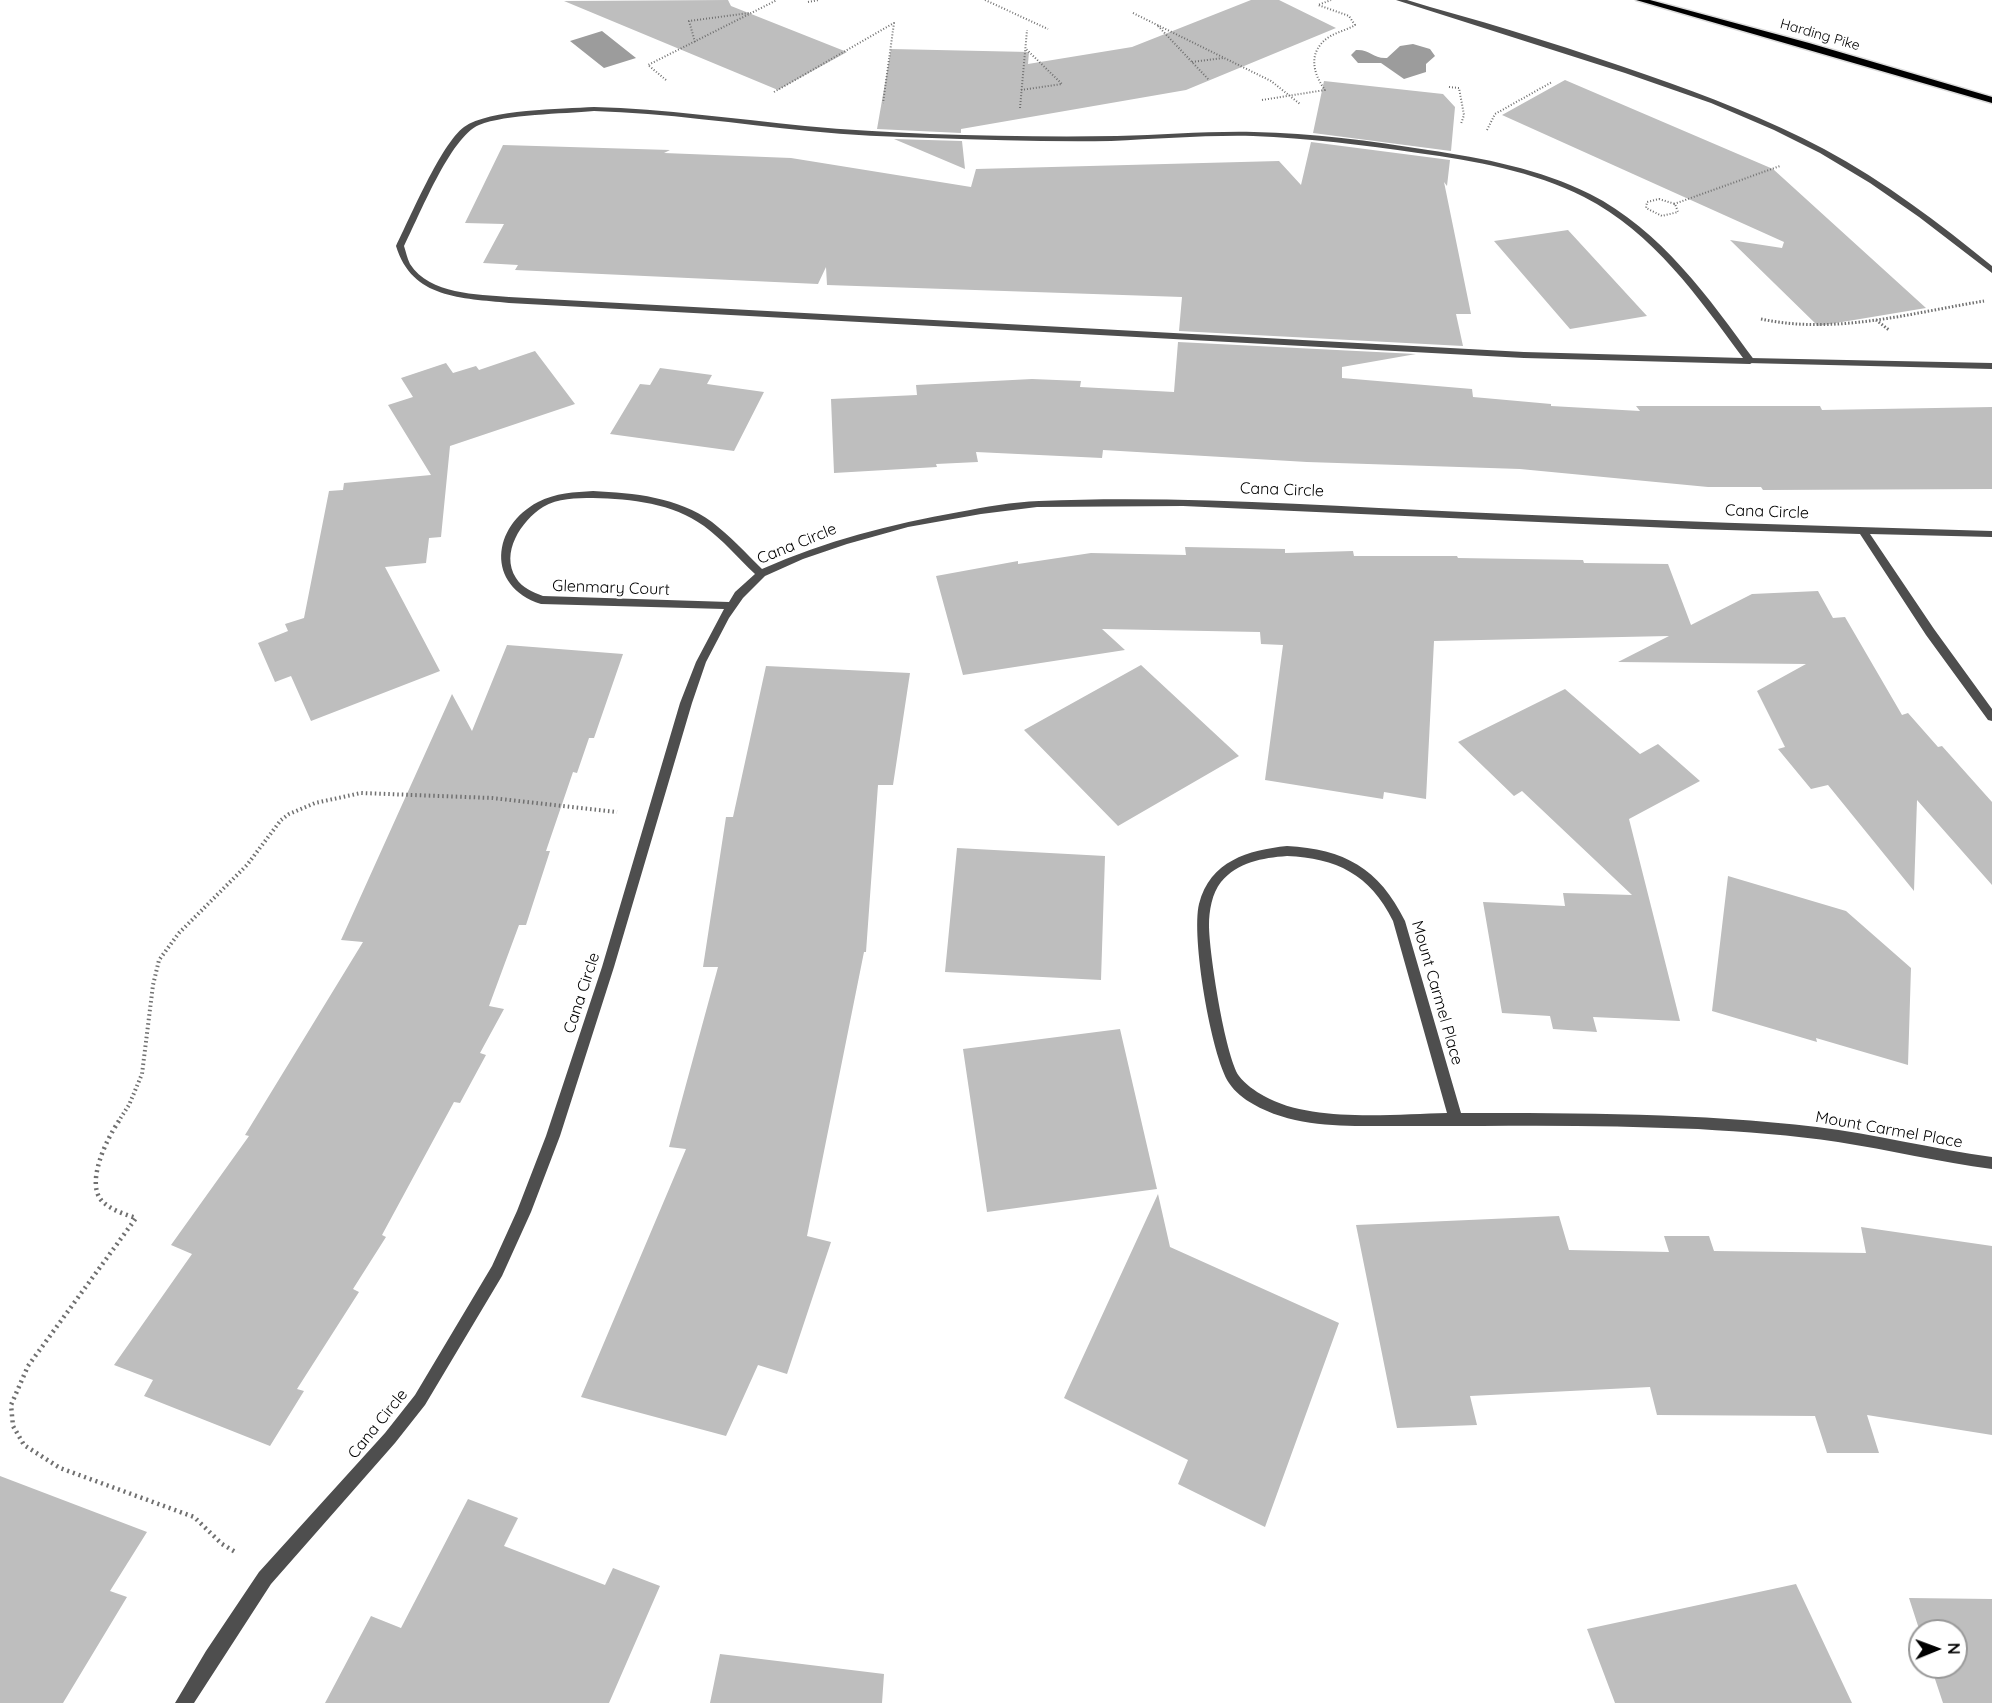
<!DOCTYPE html>
<html>
<head>
<meta charset="utf-8">
<style>
  body { margin:0 }
  #map { position:relative; width:1992px; height:1703px; overflow:hidden; background:#fff; font-family:Quicksand,sans-serif }
  canvas { display:block }
  .north { position:absolute; left:1908px; top:1619px; width:60px; height:60px; box-sizing:border-box; background:#fff; border:2px solid #999; border-radius:50%; rotate:89deg; font-size:16px; font-weight:700; line-height:24px; text-align:center; color:#000 }
  .north::after { content:''; display:block; margin:auto; width:21px; height:27px; background:#000; clip-path:polygon(50% 0,100% 100%,50% 72%,0 100%) }
</style>
</head>
<body>
<div id="map">
<canvas width="1992" height="1703"></canvas>
<div class="north">N</div>
</div>
<script>
const c = document.querySelector('canvas').getContext('2d');
c.lineJoin = 'round';
function fillPath(path, color) {
  c.fillStyle = color;
  c.fill(path, 'evenodd');
}
function strokePath(path, color, width, dash) {
  c.strokeStyle = color;
  c.lineWidth = width;
  c.lineCap = dash ? 'butt' : 'round';
  c.setLineDash(dash || []);
  c.stroke(path);
}
function write(font, color, halo, rows, align = 'center') {
  c.font = font + ' Quicksand,sans-serif';
  c.lineWidth = 5;
  c.setLineDash([]);
  c.textBaseline = 'middle';
  c.strokeStyle = halo;
  c.fillStyle = color;
  for (const [text, x, y, turn = 0] of rows) {
    c.save();
    c.translate(x, y);
    c.rotate((+turn || 0) * Math.PI / 180);
    c.textAlign = isNaN(turn) ? turn : align;
    if (halo) c.strokeText(text, 0, 0);
    c.fillText(text, 0, 0);
    c.restore();
  }
}
fillPath(new Path2D(`
  M602,31L636,58L604,68L570,41Z
  M1413,44L1430,49L1435,56L1426,64V72L1404,79L1381,63H1358L1351,55L1356,50C1370,49 1373,59 1387,58L1400,46Z`), '#9c9c9c');
fillPath(new Path2D(`
  M728,0L731,6L847,52L778,90L564,1Z
  M1251,0H1279L1336,28L1186,90L961,129V133L877,129L891,49L1029,52L1028,64L1132,47Z
  M1565,80L1773,169L1926,308L1818,326L1730,240L1782,248L1784,242L1502,115Z
  M1324,81L1443,94L1455,107L1451,151L1313,133Z
  M894,139L962,141L965,169Z
  M1311,142L1450,160L1447,186L1444,182L1471,314H1456L1463,346L1179,331L1182,297L827,285L826,267L818,284L515,270L518,265L483,263L504,224L465,223L503,145L670,150L664,153L791,158L971,187L976,169L1279,161L1301,185Z
  M1568,230L1647,316L1570,329L1494,241Z
  M1178,342L1416,354L1342,367V378L1472,389L1473,397L1551,404V406L1640,411L1636,406H1820L1822,410L1992,407V489L1763,490L1761,487H1708L1520,469L1307,462L1103,450L1102,458L976,452L978,462L936,464L937,467L834,473L831,399L917,395L916,385L1032,379L1081,381L1080,387L1174,392Z
  M535,351L575,404L450,446L441,537L429,538L426,563L385,567L440,671L311,721L291,676L275,682L258,643L288,631L285,624L304,618L329,491L343,490L344,483L431,475L388,405L413,397L401,378L446,363L453,373L476,366L479,370Z
  M660,368L712,375L707,384L764,392L734,451L610,434L640,384L650,385Z
  M1185,547L1285,549V553L1353,551L1354,556H1457L1458,558L1583,560L1584,563L1668,564L1691,625L1752,594L1818,591L1833,618L1845,617L1902,715L1908,713L1938,747L1942,746L1992,802V885L1917,800L1914,891L1828,785L1811,789L1778,749L1785,747L1757,691L1806,664L1618,662L1669,636L1434,641L1426,799L1384,792L1383,799L1265,780L1283,645L1261,644L1260,632L1102,629L1125,650L963,675L936,576L1018,561V564L1091,553L1186,555Z
  M507,645L623,654L594,738H589L577,773L573,772L546,851H550L526,925H519L489,1006L504,1009L480,1053L486,1055L460,1103L454,1102L382,1235L386,1237L353,1289L359,1292L297,1389L304,1391L270,1446L144,1396L153,1380L114,1365L192,1254L171,1245L249,1136L245,1135L363,942L341,940L452,694L472,731Z
  M1141,665L1239,756L1118,826L1024,730Z
  M766,666L910,673L893,785H878L866,952H864L807,1236L831,1242L787,1374L758,1365L726,1436L581,1397L686,1149L669,1147L718,967H703L726,817H733Z
  M1565,689L1640,754L1658,744L1700,781L1629,819L1680,1021L1593,1017L1597,1032L1553,1029L1550,1016L1502,1013L1483,902L1565,906L1563,893L1632,895L1522,791L1514,796L1458,742Z
  M957,848L1105,856L1101,980L945,972Z
  M1728,876L1846,911L1911,968L1908,1065L1816,1038L1817,1042L1712,1011Z
  M1120,1029L1157,1189L987,1212L963,1049Z
  M1158,1194L1170,1247L1339,1323L1265,1527L1178,1484L1188,1460L1064,1398Z
  M1559,1216L1569,1250L1669,1252L1664,1236H1709L1714,1251L1866,1253L1861,1227L1992,1246V1435L1867,1415L1879,1453H1827L1815,1416L1657,1415L1650,1387L1470,1396L1477,1425L1397,1428L1356,1225Z
  M0,1476L147,1532L110,1591L127,1597L63,1703H0Z
  M468,1499L518,1518L504,1546L605,1585L613,1568L660,1586L609,1703H325L371,1616L401,1628Z
  M1796,1584L1852,1703H1615L1587,1629Z
  M1909,1598L1992,1599V1703H1943L1931,1667H1956V1631L1920,1632Z
  M720,1654L884,1674L882,1703H710Z`), '#bebebe');
const primary = new Path2D(`
  M1636,0H1650L1809,43L1992,97V103Z`);
strokePath(primary, '#dbdbdb', 3);
strokePath(new Path2D(`
  M985,0L1048,29
  M808,2L819,0
  M1133,13L1271,81L1300,104
  M1158,26L1209,80
  M695,42L689,21L749,13
  M1192,62L1223,58
  M666,80L648,65L777,0
  M1449,87L1459,88L1464,115L1461,124
  M1021,90L1062,84L1025,48
  M774,92L894,23L883,103
  M1262,100L1325,90C1312,72 1308,51 1329,37C1337,32 1347,30 1355,25L1349,16L1318,5L1331,0
  M1020,108L1027,30
  M1487,130L1495,114L1552,82
  M1659,199L1675,204L1678,212L1662,216L1646,208L1647,202Z
  M1674,204L1780,166`), '#707070', 2, [1, 2]);
strokePath(new Path2D(`
  M1761,319C1835,335 1911,313 1984,301
  M1876,320L1889,330`), '#707070', 3, [1.5, 2]);
strokePath(new Path2D(`
  M118,1122L129,1105L142,1074L153,985L159,960L179,933L247,865L281,820L289,814L315,803L361,793L492,798L617,812`), '#707070', 4, [1.5, 3]);
strokePath(new Path2D(`
  M119,1121C107,1138 85,1183 102,1201C111,1210 124,1214 136,1218L28,1366L11,1405L13,1426L24,1445L60,1468L194,1517L222,1544L237,1553`), '#707070', 4.5, [2, 4]);
fillPath(new Path2D(`
  M594,107C665,109 735,119 805,126C847,130 888,132 930,134C992,136 1055,137 1117,136C1163,135 1208,131 1254,132C1312,133 1371,141 1428,150C1483,158 1540,169 1590,194C1661,230 1709,298 1755,361L1750,364L1524,358L509,303C462,298 412,299 396,246C410,218 441,144 464,127C489,109 562,109 594,107ZM594,111C666,113 737,124 809,131C850,135 891,137 932,138C992,140 1051,142 1111,141C1158,139 1205,135 1253,136C1308,138 1364,145 1418,153C1475,161 1533,171 1584,197C1654,233 1698,297 1743,358L1524,352L509,297C477,294 430,295 410,264C407,258 406,252 404,246C419,217 450,137 479,125C506,114 563,114 594,111Z`), '#4e4e4e');
fillPath(new Path2D(`
  M1396,0H1407L1430,7C1503,27 1576,50 1647,75C1708,96 1767,119 1824,149C1884,181 1939,223 1992,266V273L1919,217L1870,183L1820,153L1774,130L1711,103L1625,73Z
  M1750,358L1992,363V369L1747,363V359Z
  M593,491C634,493 678,497 712,522C730,536 746,553 762,569C825,541 891,524 959,512C985,507 1013,502 1039,501C1180,495 1322,506 1463,512C1639,520 1815,526 1992,531V537L1870,534L1934,629L1992,709V721L1988,720L1926,635L1860,534L1694,529L1183,506L1037,507L981,514L908,527L847,544L803,559L765,576L743,598L729,618L706,662L692,703L614,967L560,1136L531,1212L502,1276L425,1405L395,1443L271,1584L194,1703H175L206,1651L259,1572L385,1433L415,1395L492,1266L517,1211L546,1136L602,967L680,703L696,662L724,609L541,604C485,586 492,526 538,502C555,493 575,492 593,491ZM593,498C632,499 672,503 704,526C723,540 738,558 755,574L735,592L729,602L543,596C533,592 522,588 516,578C500,553 521,521 543,507C558,498 576,498 593,498Z
  M1287,846C1344,849 1379,868 1405,921L1461,1113C1580,1113 1699,1113 1817,1127C1875,1134 1933,1149 1992,1157V1169C1940,1162 1889,1150 1838,1142C1792,1135 1745,1132 1698,1129C1626,1126 1554,1125 1482,1126C1451,1126 1421,1126 1390,1126C1345,1126 1294,1128 1253,1104C1244,1099 1235,1092 1229,1083C1211,1055 1191,936 1199,904C1210,861 1248,850 1287,846ZM1287,856C1336,858 1370,874 1393,921L1447,1113C1394,1114 1311,1123 1264,1096C1255,1091 1245,1084 1239,1076C1225,1055 1209,952 1209,925C1209,911 1212,893 1221,882C1238,862 1262,858 1287,856Z`), '#4e4e4e');
fillPath(primary, '#000');
write('14px', '#000', '#fff', [
  ["Harding Pike",1820,35,16]
]);
write('16px', '#000', '#fff', [
  ["Cana Circle",1282,490,2],
  ["Cana Circle",1767,512,2],
  ["Cana Circle",797,544,-22],
  ["Glenmary Court",611,588,2],
  ["Cana Circle",582,993,-72],
  ["Mount Carmel Place",1437,993,74],
  ["Mount Carmel Place",1889,1130,10],
  ["Cana Circle",378,1424,-51]
]);
</script>
</body>
</html>
